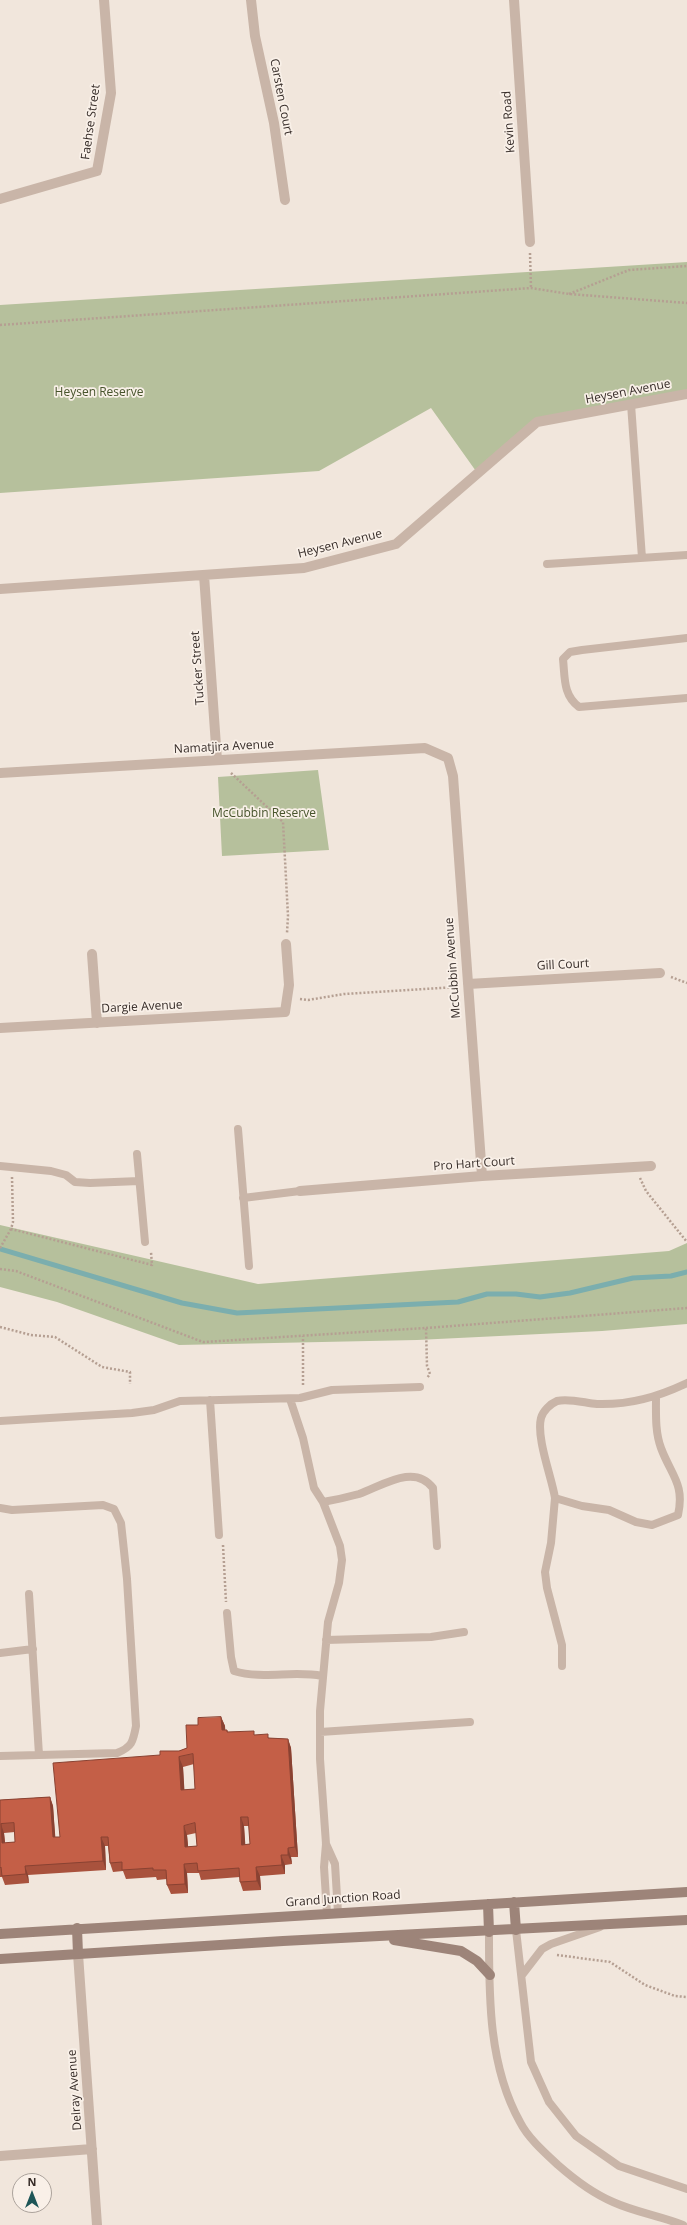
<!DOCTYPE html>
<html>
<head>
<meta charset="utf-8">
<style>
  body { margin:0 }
  #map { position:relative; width:687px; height:2225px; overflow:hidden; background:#f1e6dc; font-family:"Open Sans",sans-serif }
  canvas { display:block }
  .north { position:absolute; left:12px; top:2173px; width:40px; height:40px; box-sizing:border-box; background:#f9f0e8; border:1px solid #aba29b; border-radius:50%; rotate:0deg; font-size:11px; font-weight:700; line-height:16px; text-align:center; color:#362c28 }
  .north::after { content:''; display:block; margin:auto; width:14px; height:18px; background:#1e5657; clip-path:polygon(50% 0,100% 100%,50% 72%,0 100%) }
</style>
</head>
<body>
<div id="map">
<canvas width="687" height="2225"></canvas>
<div class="north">N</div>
</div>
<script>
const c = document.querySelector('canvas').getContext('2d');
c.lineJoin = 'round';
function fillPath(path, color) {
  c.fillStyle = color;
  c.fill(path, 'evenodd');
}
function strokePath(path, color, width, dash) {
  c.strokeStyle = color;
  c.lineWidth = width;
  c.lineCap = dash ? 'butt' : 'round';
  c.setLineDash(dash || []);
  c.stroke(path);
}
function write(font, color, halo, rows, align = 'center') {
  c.font = font + ' "Open Sans",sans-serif';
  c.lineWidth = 3.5;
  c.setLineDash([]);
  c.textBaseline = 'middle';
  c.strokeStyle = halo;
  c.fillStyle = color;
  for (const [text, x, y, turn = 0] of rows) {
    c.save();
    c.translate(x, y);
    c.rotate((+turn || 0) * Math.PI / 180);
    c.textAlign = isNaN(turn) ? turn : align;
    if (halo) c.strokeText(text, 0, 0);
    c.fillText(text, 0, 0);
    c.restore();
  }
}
fillPath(new Path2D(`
  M687,262V394L537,422L478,474L431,408L319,471L0,493V305Z
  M318,770L329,850L222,856L218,777Z
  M0,1225L258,1284L669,1251L687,1243V1324L602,1331L417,1340L179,1345L57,1302L0,1287Z`), '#b6c09c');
strokePath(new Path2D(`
  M0,1249L182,1303L237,1313L458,1302L487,1294H516L540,1297L570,1293L633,1278L671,1276L687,1272`), '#7baeae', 5);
strokePath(new Path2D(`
  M530,253L531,288
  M569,294L629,270L687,266
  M0,325L531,288L569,294L687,303
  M231,773L283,822L288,916L287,933
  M671,977L687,983
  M300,999L308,1000L344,994L456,987
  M12,1177L13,1222L11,1229L152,1265L151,1252
  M640,1178L646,1191L687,1242
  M0,1248L11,1229
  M0,1269L16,1271L203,1342L426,1328L427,1366L430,1374L427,1378
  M0,1327L31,1335L55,1337L102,1367L130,1372V1384
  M426,1328L687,1308
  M303,1385V1336
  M223,1545L226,1602
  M557,1955L610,1962L645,1985L675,1996L687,1997`), '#b59f92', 2.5, [2, 2]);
strokePath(new Path2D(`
  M631,404L642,558
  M547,564L687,555
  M687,638L582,650L570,652L563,659C565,678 563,695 579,707L687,698
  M238,1129L249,1266
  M137,1154L145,1242
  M0,1166L51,1171L66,1175L75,1182L90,1183L139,1181
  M243,1198L300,1191
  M656,1396C656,1414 655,1432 661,1448C671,1475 685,1484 678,1515L652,1525L636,1522L609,1510L582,1506L555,1498C552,1478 536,1438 541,1418C543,1411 550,1404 557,1401C569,1398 585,1403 597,1404C630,1405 657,1397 687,1383
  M290,1399L303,1438L314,1488L323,1502L340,1546L342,1560L339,1583L328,1622L320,1711V1759L326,1844L324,1867L327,1913
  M210,1400L219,1535
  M0,1421L132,1413L154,1410L180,1401L300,1398L332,1390L420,1387
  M555,1498L551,1543L545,1572L547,1588L562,1645V1666
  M323,1502C335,1500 348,1497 359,1494C382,1486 414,1463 433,1488L437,1546
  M0,1508L12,1510L103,1505L114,1509L121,1523L127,1579L136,1726C133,1742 132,1747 117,1753L0,1756
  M29,1594L39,1755
  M227,1613L231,1657L234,1671C263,1680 293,1670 322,1676
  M326,1640L431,1637L464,1632
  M0,1653L33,1649
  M320,1732L470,1722
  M326,1844L335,1864L338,1913
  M516,1930L531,2062L549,2102L576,2136L619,2166L687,2189
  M489,1932C489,1994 488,2065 520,2122C528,2138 545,2153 558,2165C575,2180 592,2193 613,2202C635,2212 660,2216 683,2225
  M522,1975L542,1949L551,1944L600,1927`), '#c9b5a8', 8);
strokePath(new Path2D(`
  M251,0L255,36L274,123L285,200
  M514,0L530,242
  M0,199L97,171L111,93L104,0
  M204,575L217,760
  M0,589L304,568L396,544L537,422L687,394
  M0,773L425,748L448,758L453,776L482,1176
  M92,954L97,1023
  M468,984L660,973
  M0,1028L285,1012L289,985L286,944
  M300,1191L482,1176L651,1166
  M78,1954L97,2225
  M0,2156L92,2149`), '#c9b5a8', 10);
strokePath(new Path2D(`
  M514,1902L516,1930
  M488,1904L489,1932
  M77,1928L78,1954
  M0,1934L687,1892
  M394,1940L461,1951L477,1961L490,1975
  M0,1959L283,1941L687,1920`), '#9d8479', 10);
fillPath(new Path2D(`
  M221,1717L225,1726V1730H227L228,1732L255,1735L270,1738L288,1739L291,1748L298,1857H291L292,1864L285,1865V1874L260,1876L261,1890L243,1891L240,1882V1877L201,1880L199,1873H187L188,1893L171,1894L167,1885V1879L157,1880L156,1877L126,1879L123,1871L113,1872L110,1863L108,1846H105L106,1870L28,1875L29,1883L5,1885L2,1877H0V1800L50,1797L53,1806L55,1837H60L160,1755L179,1751L187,1748L198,1725ZM194,1764L195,1789L184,1790L183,1767ZM244,1826H249L250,1844L245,1845ZM15,1832V1842L5,1843L4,1833ZM196,1833L197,1846L188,1847L187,1835Z`), '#a9523d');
fillPath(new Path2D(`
  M221,1717L225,1726L226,1739L222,1730Z
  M288,1739L291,1748L298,1857L295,1847Z
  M179,1757L183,1767L185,1799L181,1790Z
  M50,1797L53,1806L56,1846L53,1837Z
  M241,1817L244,1826L246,1854L242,1845Z
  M1,1824L4,1833L6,1852L2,1843Z
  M184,1826L187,1835L189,1856L185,1847Z
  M101,1837L105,1846L106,1870L103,1861Z
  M288,1848L291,1857L292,1864L288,1855Z
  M281,1855L285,1865V1874L282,1865Z
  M184,1864L187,1873L188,1893L185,1884Z
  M25,1866L28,1875L29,1883L26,1874Z
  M256,1867L260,1876L261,1890L257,1881Z`), '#894232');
const building = new Path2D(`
  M221,1717L222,1730H227V1732L254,1731V1735L268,1734V1738L288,1739L295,1847L288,1848V1855H281L282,1865L256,1867L257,1881L240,1882L239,1868L198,1871L197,1863L184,1864L185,1884L167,1885L166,1870H153V1868L122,1870V1862L110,1863L108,1837H101L103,1861L25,1866L26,1874L2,1876L1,1867L0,1868V1800L50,1797L53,1837H60L53,1763L160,1755V1751H179L187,1748L186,1725H198V1718ZM193,1754L195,1789L181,1790L179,1757ZM241,1817H248L250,1844L242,1845ZM14,1823L15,1842L2,1843L1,1824ZM195,1823L197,1846L185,1847L184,1826Z`);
fillPath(building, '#c45f47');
strokePath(building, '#894232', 1);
write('12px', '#362c28', '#f9f0e8', [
  ["Carsten Court",281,97,79],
  ["Faehse Street",91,122,-82],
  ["Kevin Road",509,122,-94],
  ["Heysen Avenue",628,392,-11],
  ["Heysen Avenue",340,544,-14],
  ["Tucker Street",198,668,-94],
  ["Namatjira Avenue",224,747,-3],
  ["Gill Court",563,965,-3],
  ["McCubbin Avenue",453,968,-94],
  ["Dargie Avenue",142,1007,-3],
  ["Pro Hart Court",474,1164,-4],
  ["Grand Junction Road",343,1899,-4],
  ["Delray Avenue",75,2090,-94]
]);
write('12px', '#47542c', '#f9f0e8', [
  ["Heysen Reserve",99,393],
  ["McCubbin Reserve",264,814]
]);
</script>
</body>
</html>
